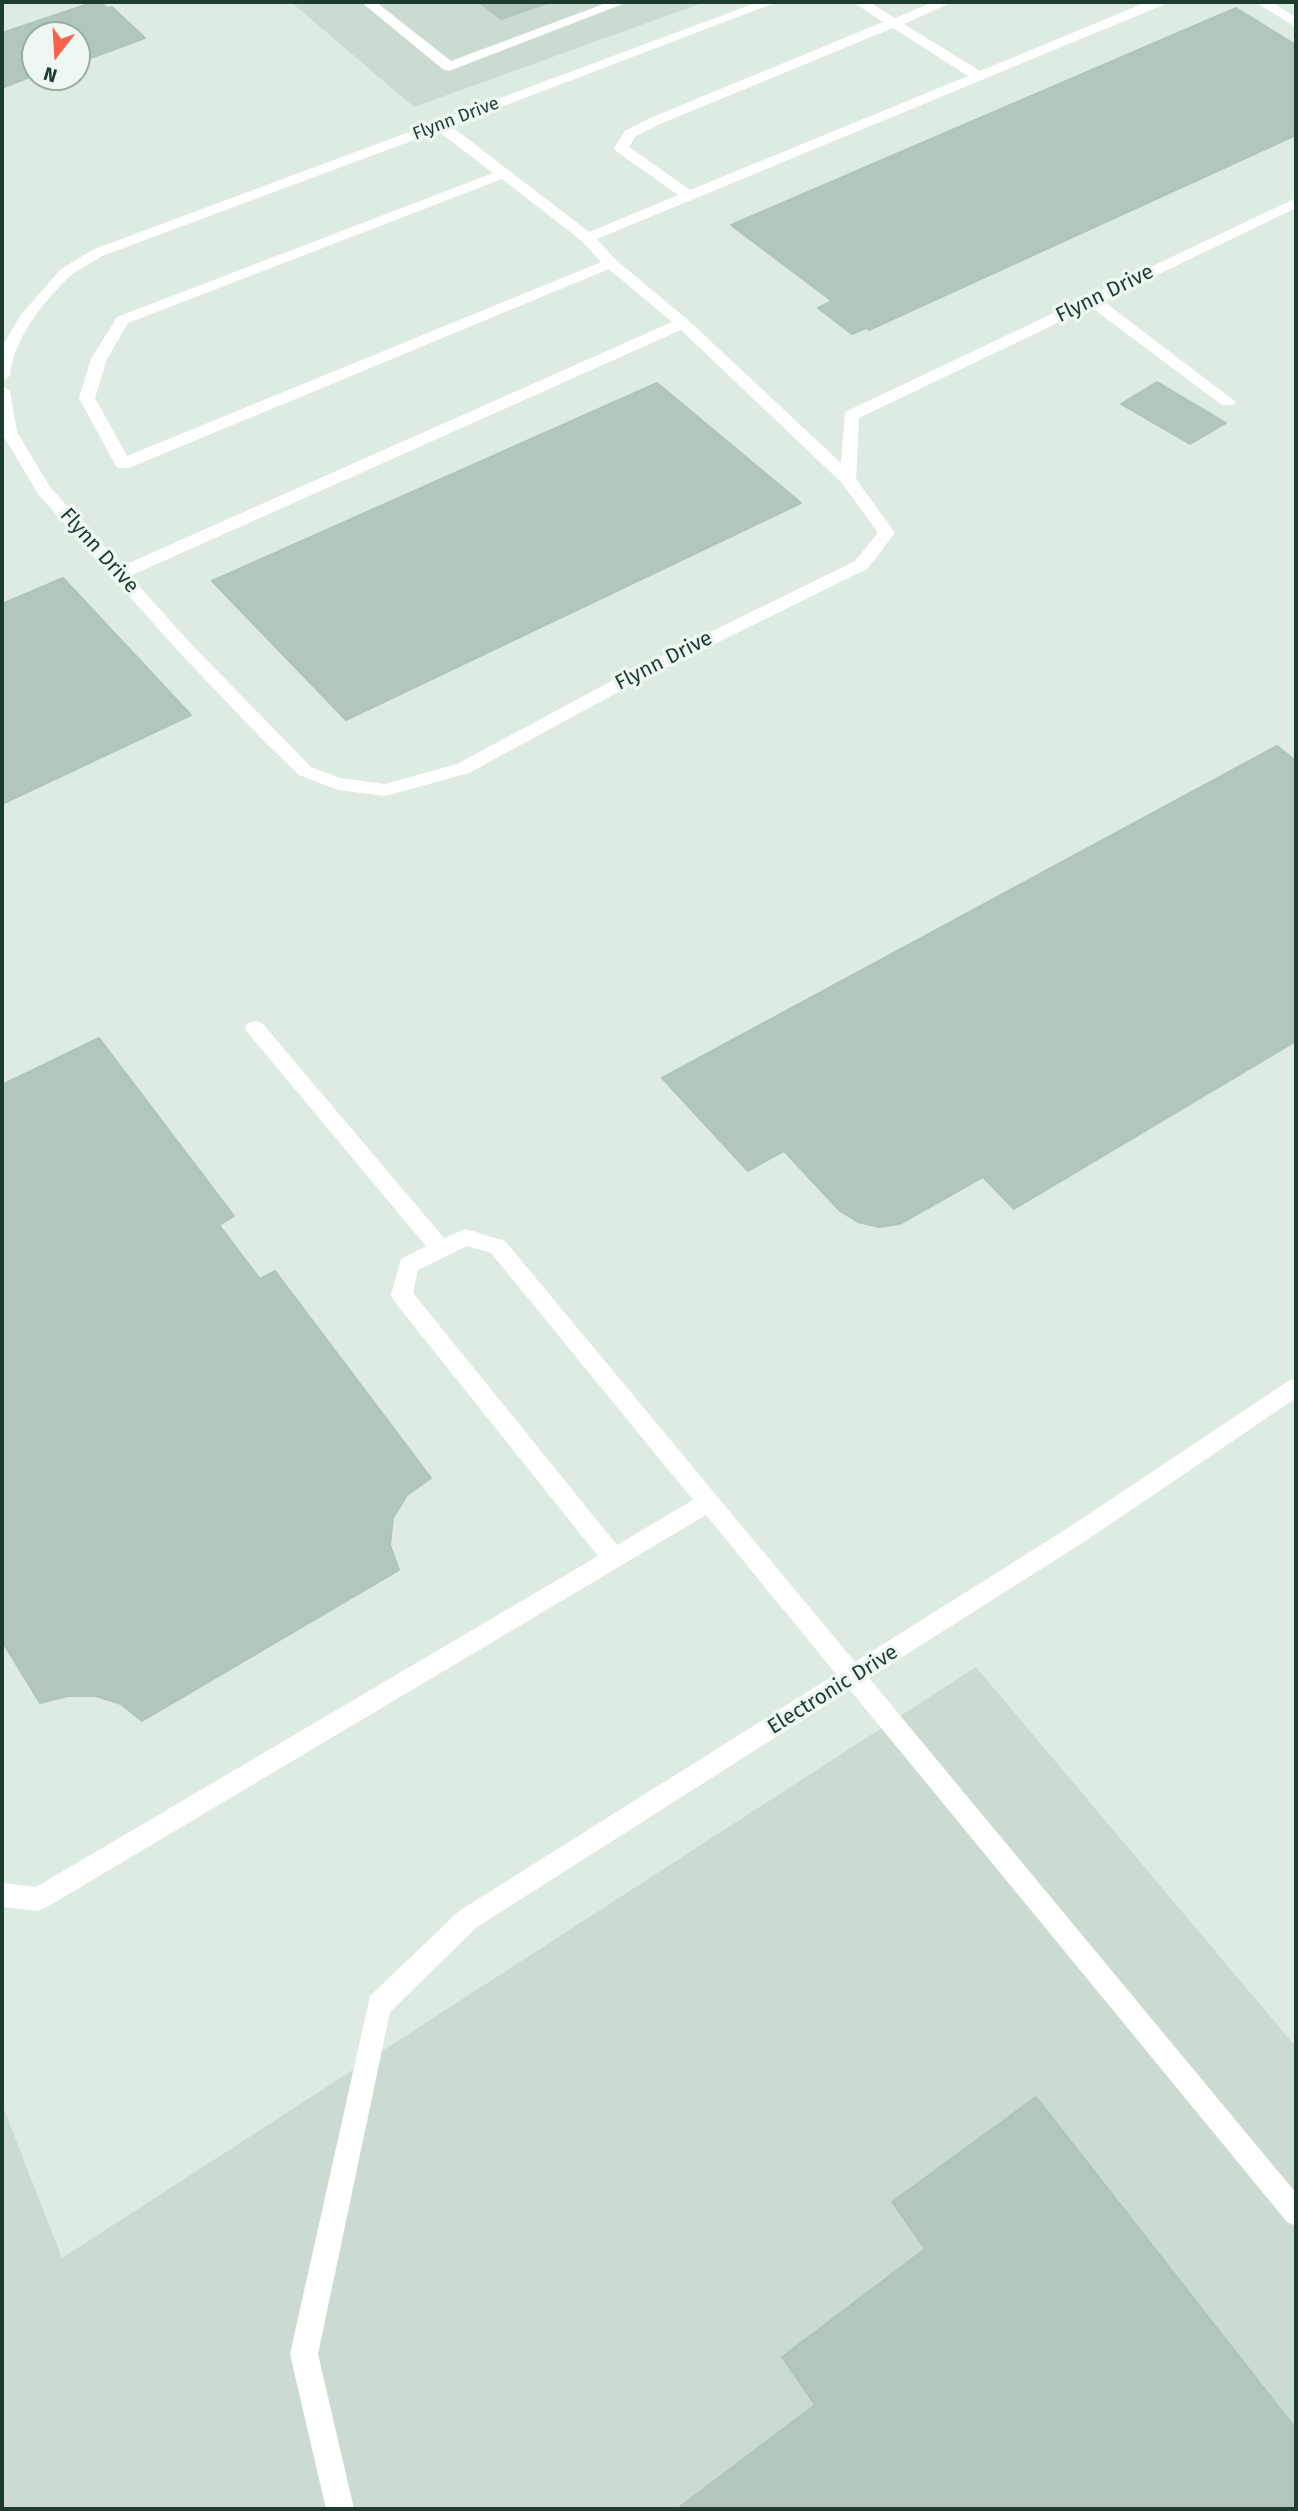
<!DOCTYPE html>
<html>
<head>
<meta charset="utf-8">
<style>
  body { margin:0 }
  #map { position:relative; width:1298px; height:2511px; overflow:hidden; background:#deebe3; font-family:"Fira Sans",sans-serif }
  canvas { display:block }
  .frame { position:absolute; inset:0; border:4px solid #1e3b30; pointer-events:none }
  .north { position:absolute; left:21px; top:21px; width:70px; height:70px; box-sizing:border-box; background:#eef7f2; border:2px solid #9baca4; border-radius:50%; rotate:197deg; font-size:19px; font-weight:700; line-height:28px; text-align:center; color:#1e3b30 }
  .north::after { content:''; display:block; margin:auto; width:24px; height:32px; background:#fb614c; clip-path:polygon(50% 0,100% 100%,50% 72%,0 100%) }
</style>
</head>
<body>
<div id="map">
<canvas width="1298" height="2511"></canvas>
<div class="frame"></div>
<div class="north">N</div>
</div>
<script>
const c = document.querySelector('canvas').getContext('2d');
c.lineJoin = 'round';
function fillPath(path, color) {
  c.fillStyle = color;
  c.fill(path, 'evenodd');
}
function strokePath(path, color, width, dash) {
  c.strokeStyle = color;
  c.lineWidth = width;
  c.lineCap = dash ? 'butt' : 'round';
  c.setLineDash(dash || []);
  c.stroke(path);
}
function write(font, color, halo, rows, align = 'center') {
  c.font = font + ' "Fira Sans",sans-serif';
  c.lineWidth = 7;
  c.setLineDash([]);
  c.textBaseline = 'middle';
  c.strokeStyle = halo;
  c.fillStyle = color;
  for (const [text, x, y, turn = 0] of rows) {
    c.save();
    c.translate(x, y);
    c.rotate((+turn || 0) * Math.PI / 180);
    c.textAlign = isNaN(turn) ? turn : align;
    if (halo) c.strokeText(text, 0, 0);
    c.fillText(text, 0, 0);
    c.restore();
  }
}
fillPath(new Path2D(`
  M291,2H705L414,107Z
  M976,1667L1296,2047V2509H2V2104L62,2258Z`), '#ccdbd2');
const building = new Path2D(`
  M94,2H100L107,8L112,7L145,38L77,63V35H35V75L2,88V33Z
  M479,2H550L501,19Z
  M1236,8L1296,45V135L869,330L866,328L852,334L818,308L832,301L731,225Z
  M1157,382L1226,423L1190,444L1121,404Z
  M657,383L801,503L346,720L212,581Z
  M63,578L191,715L2,804V604Z
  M1277,746L1296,761V1041L1014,1209L983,1177L900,1224L879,1227L858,1222L840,1211L784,1151L748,1171L662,1078Z
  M99,1038L234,1216L219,1225L260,1279L275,1271L431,1478L407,1495L393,1518L390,1545L399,1570L142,1721L121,1704L96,1696H68L40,1703L2,1641V1085Z
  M1036,2097L1296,2429V2509H677L815,2405L782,2357L925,2249L892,2202Z`);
fillPath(building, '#b3c6bc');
strokePath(building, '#b0c5ba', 2);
fillPath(new Path2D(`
  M361,2H376L451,61L609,2H628L449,71L444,70Z
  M758,2H777L451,126L589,232L678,195L616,151L614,148L625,131L650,118L883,22L853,2H869L895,18L934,2H952L904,24L980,71L1147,2H1165L1163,5L597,239L616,260L688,320L841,463L845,412L1296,198V208L1103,301L1236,402L1234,405H1222L1091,307L859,418L856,479L895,533L867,569L633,684L469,773L385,796L338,790L299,775L262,739L179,652L38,494L2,433V386L10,391L17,432L50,487L122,566L672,322L609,269L129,468H117L79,398L91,359L117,317L493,173L438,131L102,256C92,263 78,269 69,277C43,302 13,339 10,376L2,381V347L20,316L60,270L92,250ZM893,28L968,76L690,190L629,147L635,137L660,124ZM502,179L582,241L601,262L127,456L95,398L107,359L128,323ZM681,330L842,483L878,533L855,561L621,676L457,764L385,784L340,778L311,767L191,644L130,576Z
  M1255,2H1271L1296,17V27Z
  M255,1021L262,1023L444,1238L466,1229L505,1241L855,1662L1071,1526L1288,1381L1296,1378V1398L1087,1540L869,1678L1296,2193V2226L1287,2222L850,1690L477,1927L390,2012L318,2354L354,2509H326L290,2354L370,1996L459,1911L836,1674L706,1515L47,1907L38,1911L2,1907V1883L36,1887L598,1556L394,1301L391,1295L401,1259L426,1246L248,1033L245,1028L248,1023ZM467,1246L491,1253L693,1500L617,1545L413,1293L418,1270Z`), '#fff');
write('18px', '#1e3b30', '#eef7f2', [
  ["Flynn Drive",456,119,-21]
]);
write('21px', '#1e3b30', '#eef7f2', [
  ["Flynn Drive",1105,294,-26],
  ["Flynn Drive",99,551,48],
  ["Flynn Drive",664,661,-27],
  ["Electronic Drive",833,1690,-32]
]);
</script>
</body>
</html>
